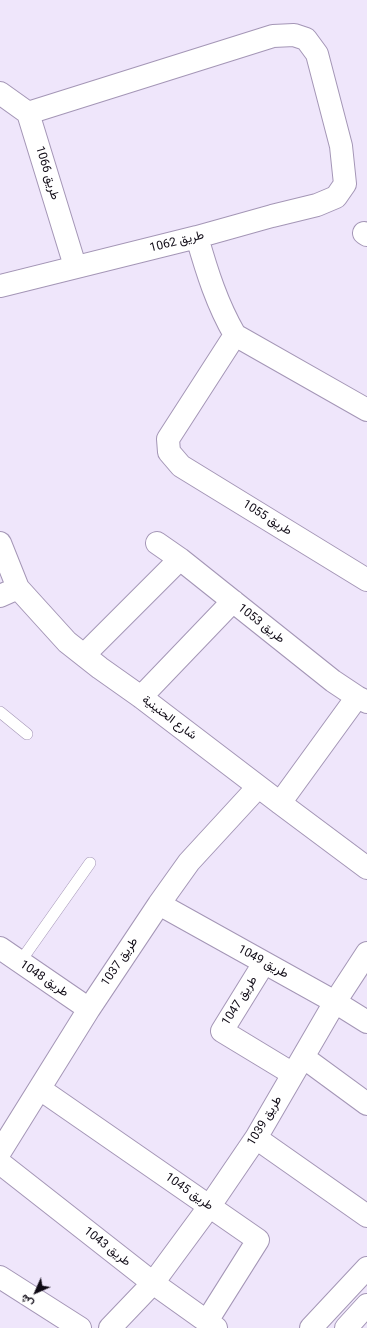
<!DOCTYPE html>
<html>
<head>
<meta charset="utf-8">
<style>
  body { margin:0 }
  #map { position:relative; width:367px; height:1328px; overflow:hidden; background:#efe6fb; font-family:Roboto,Vazirmatn,sans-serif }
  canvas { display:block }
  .north { position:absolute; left:16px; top:1272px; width:40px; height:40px; -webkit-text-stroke:3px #fff; paint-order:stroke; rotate:225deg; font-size:11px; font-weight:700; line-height:16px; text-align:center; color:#0f0a15 }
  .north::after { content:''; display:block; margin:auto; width:14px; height:18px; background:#0f0a15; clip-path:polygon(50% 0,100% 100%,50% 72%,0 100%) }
</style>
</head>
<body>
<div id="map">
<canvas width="367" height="1328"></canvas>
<div class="north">ش</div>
</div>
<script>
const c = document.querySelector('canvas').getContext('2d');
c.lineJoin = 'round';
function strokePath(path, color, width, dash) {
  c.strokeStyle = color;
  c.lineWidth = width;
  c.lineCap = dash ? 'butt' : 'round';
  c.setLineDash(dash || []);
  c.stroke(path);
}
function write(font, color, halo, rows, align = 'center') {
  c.font = font + ' Roboto,Vazirmatn,sans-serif';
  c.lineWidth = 3;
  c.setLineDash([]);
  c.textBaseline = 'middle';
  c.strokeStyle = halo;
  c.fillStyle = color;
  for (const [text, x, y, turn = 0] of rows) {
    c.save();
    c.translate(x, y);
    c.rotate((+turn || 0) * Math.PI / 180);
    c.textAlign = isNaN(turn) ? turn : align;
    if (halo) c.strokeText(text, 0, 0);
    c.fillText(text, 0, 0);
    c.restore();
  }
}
const service = new Path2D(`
  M0,712L27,734
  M20,962L90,863`);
const minor = new Path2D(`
  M0,93L28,113L75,266
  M364,233L367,235
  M197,237C207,272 217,304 235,335L367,410
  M0,286L197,237L272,216L317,205L336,197L345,184L341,146L317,54L306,39L294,35L273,36L28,113
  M235,335L168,439L169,452L181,466L367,580
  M0,543L18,588L67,642L100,668L141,697L280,803L367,868
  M157,543L180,559L333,681L357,697L367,702
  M0,596L18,588
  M84,655L180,559
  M141,697L233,601
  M280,803L357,697
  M159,904L335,1002L367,1022
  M0,948L89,1009
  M264,963L222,1031L293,1074
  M303,1057L367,1104
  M40,1089L258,1240L207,1321
  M256,1138L367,1216
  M0,1152L89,1009L159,904L189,862L258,787
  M0,1163L153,1283L216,1328
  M0,1277L80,1328
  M110,1328L153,1283L209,1207L256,1138L335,1002L367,953`);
const tertiary = new Path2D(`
  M311,1328L367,1268
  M346,1328L367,1305`);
strokePath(service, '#a496b6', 12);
strokePath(minor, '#a496b6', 24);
strokePath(tertiary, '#a496b6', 24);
strokePath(service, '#fff', 11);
strokePath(minor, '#fff', 22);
strokePath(tertiary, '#fff', 22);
write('12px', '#0f0a15', '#fff', [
  ["طريق 1066",47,173,73],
  ["طريق 1062",177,242,-14],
  ["طريق 1055",267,518,32],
  ["طريق 1053",261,624,38],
  ["شارع الحنينية",169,718,37],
  ["طريق 1037",120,962,-56],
  ["طريق 1049",263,962,29],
  ["طريق 1048",44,979,34],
  ["طريق 1047",240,1001,-58],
  ["طريق 1039",265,1121,-59],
  ["طريق 1045",189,1192,35],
  ["طريق 1043",107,1247,38]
]);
</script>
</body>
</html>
